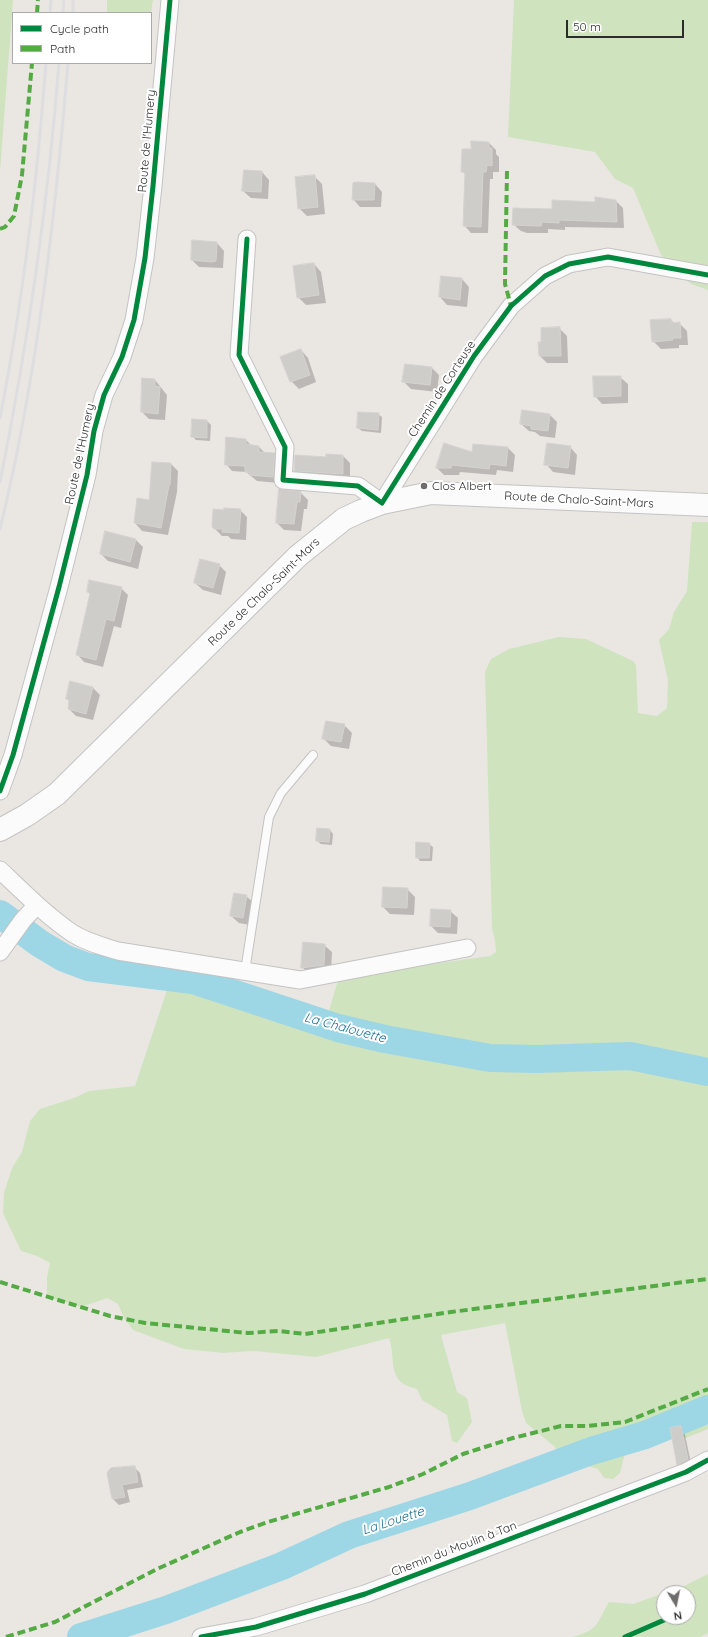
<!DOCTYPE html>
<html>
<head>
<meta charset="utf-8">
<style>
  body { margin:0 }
  #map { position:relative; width:708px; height:1637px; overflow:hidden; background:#eae7e3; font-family:Quicksand,sans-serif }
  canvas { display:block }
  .legend { position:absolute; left:12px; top:12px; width:140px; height:52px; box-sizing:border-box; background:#fff; border:1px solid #ababab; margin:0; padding:5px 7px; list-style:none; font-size:12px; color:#2c2c2c }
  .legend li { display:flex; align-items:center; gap:8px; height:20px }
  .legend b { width:20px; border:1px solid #ababab }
  .north { position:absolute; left:656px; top:1585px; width:40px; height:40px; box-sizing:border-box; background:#fff; border:1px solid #ababab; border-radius:50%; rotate:170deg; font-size:11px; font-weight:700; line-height:16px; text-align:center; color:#2c2c2c }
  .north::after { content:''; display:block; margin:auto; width:14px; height:18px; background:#6e6d6c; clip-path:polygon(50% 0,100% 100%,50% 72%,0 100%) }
  .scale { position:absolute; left:566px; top:20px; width:118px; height:18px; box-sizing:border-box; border:2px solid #2c2c2c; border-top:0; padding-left:5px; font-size:12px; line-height:14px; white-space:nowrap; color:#2c2c2c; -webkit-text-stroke:3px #fff; paint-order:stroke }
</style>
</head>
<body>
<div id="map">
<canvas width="708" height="1637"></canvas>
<ul class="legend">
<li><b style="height:5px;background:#00873e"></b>Cycle path</li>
<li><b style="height:5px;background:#54ab44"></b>Path</li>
</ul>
<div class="north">N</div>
<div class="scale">50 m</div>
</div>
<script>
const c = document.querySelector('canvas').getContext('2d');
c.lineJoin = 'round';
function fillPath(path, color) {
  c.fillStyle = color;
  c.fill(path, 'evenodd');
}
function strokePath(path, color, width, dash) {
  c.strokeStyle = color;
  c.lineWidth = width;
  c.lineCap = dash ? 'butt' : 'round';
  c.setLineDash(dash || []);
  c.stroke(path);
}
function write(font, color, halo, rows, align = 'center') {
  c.font = font + ' Quicksand,sans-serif';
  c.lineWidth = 4;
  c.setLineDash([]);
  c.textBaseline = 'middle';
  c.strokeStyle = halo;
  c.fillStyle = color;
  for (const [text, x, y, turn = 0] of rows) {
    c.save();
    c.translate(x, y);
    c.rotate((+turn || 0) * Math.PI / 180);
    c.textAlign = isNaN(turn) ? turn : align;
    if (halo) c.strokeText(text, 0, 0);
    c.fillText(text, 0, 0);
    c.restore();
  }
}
fillPath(new Path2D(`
  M0,0H13L0,172Z
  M107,0H153L151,13H107Z
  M514,0H708V290L691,284L661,255L633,188L615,179L595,152L508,137Z
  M692,522H708V1429L686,1438L672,1435L642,1448L625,1453L620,1473L613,1479L604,1478L598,1469L559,1458L555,1447L526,1423L522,1411L505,1323L441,1335L457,1392L467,1398L472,1422L457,1443L452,1441L447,1415L422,1400L417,1389C385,1382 397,1362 389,1338L316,1357L254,1351L223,1353L184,1349L133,1330L124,1318L118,1304L107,1298L81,1307L47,1297V1277L50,1263L37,1256L21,1251L3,1213L4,1193L12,1168L22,1152L30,1121L40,1109L74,1098L89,1091L135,1086L174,969L230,981L328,1014L339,977L490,956L496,952L495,940L492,929L485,672L491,659L509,649L559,637L586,639L633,661L636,665L638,713L657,716L667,708L668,680L659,640L669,629L674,612L687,591Z
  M708,1574V1633L700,1637H572C599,1630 596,1624 609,1602L633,1604L684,1586ZM664,1593H688V1617H664Z`), '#cfe3bf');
fillPath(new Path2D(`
  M489,143L496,150V154L499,157V172H493V179H490L488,233H471L464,225L466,175L462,171L472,150Z
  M244,171L262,172L269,180L268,199L251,198L243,191Z
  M314,176L322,184L325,214L307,216L299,208Z
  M375,184L382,192L381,207H360L353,199Z
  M616,201L623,208L624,228L565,227V230L548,229V233H527L521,231L513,224L552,210Z
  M217,243L224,251L223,268L199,267L192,260Z
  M314,264L321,272L326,303L306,305L298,297Z
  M462,279L469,287L467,307L447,305L440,297Z
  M671,320L675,324L679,323L687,331L688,345H679V348L661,349L653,341Z
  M559,328L567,336L568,363H547L540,356Z
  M301,350L308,358L316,382L299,389L291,381Z
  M432,368L439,375L437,392L411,389L403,381Z
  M620,377L628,384V403L602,404L595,396Z
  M155,380L167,395L165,420L149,419L142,412Z
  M378,414L382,417L381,433L362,431L358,428Z
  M550,415L557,422L555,438L540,436L535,432L529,431L521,424Z
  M193,420L207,421L211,425L210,441L196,440L192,436Z
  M246,440L252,446L259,447L265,453L274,454L281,461L279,483L257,481L246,472L232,471L226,464Z
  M570,447L577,455L575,475L553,472L546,464Z
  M508,448L515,455L513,472L497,470L496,475L460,472L459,475H444L437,468L473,454Z
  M343,456L350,463V481L302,478L295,470L327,458Z
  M171,464L178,471L177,492L168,535L142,531L135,523L138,500L150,501Z
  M300,492L308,500L307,509H304L301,531L284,530L277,523Z
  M240,510L247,517L246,540L231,539L228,536H222L213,527Z
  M136,540L143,547L138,569L108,561L101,554Z
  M219,565L226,572L221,595L203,590L195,583Z
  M121,588L128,595L121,628L114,626L103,667L84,662L77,654L91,595L88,592Z
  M93,688L100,695L93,720L76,716L69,709L70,702L67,699Z
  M344,725L352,733L349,749L331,746L323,738Z
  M330,830L333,834L332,845L321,844L317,841Z
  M429,844L433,847L432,861H420L417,857Z
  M407,889L415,897L414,915L390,914L383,907Z
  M246,896L254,903L250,925L239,923L231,916Z
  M450,911L458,918L457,934L438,933L431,926Z
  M324,945L332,952L331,972L310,975L302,967Z
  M681,1427L684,1430L691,1463L681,1468L678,1464Z
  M134,1467L140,1473L143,1487L127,1490L130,1502L119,1505L113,1499L108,1474Z`), '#0003');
strokePath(new Path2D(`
  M0,914L39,943L64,958L88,967L193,980L338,1028L385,1039L490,1058L537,1059L630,1056L708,1072
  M81,1637L166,1610L282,1566L349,1535L470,1496L591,1451L645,1435L708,1409`), '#9dd6e5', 28);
const building = new Path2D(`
  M471,141L489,142V148H492V166L487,165L486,172H483L481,227L463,226L465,172H461L462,149H471Z
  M244,170L262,171L261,192L242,191Z
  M315,175L318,207L298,209L295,177Z
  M358,182L375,183L374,200H352L353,183Z
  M595,197L616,200L617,222L559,220V223L542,222L541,226L512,225L513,208L552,209V200L595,202Z
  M192,240L217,242L216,261L211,262L191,260Z
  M314,263L319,295L297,298L293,266Z
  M441,276L462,278L460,300L439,297Z
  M671,319L672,323L680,322L681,338H672L673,340L652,342L650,320Z
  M560,327L561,356H539L538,342H541V328Z
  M301,349L310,375L290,382L280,357Z
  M405,364L432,367L430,385L402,382Z
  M593,376H621V396L594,397Z
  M142,378L155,379V386L160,387L158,414L141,412Z
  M522,410L550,414L548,431L531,429V426L520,424Z
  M358,412L379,413L378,430L357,428Z
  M192,419L207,420V438L191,437Z
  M226,437L246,439V444L259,446V452L275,453L273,477L249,475L250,473L245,472V466L225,465Z
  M444,443L472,452L473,444L508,447L506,466L490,464L489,469L452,465L451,468H436Z
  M547,443L571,446L568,468L544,465Z
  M326,454L343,455V474L294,471L295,455L326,457Z
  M152,462L171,463L170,485H169L161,528L134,523L137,498L149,500Z
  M279,489L301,491L300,502H297L294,524L276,523Z
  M224,508L241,509L239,533L222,532L223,529H214L212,527L213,509L224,510Z
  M105,531L136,539L130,562L100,554Z
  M200,559L220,564L213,588L194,583Z
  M89,580L122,587L114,621L106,619L96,660L76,655L90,593L87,592Z
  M70,681L93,687L86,714L68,709L69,700L66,699Z
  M326,721L345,724L341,742L322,739Z
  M317,828L330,829L329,842L316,841Z
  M416,842L430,843L429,858H416Z
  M383,887L408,888L407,908L382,907Z
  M234,893L247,895L243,918L230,916Z
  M431,909L451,910L450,927L430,926Z
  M303,942L325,944L324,965L301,968Z
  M681,1426L688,1459L677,1465L670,1428Z
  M135,1466L138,1482L122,1485L125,1497L112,1499L107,1473L109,1470L111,1468Z`);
fillPath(building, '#cfcdca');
strokePath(building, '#d5d2cf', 1);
const service = new Path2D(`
  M245,971L269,817L281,793L313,755`);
const minor = new Path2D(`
  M247,239L239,355L285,447L283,480L358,486L382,503L474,356L511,306L545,276L569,264L608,257L708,275
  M0,791L13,755L59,587L87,475L94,431L104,395L122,357L134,320L145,258L153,186L170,0
  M0,870C23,892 46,915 72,933C86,942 102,946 118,951L300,980L467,948
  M0,952L23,920L37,905
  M201,1637L256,1627L365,1594L686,1472L708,1460`);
const secondary = new Path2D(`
  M0,830L27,815L57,794L298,556L344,519L361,511L382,503L431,493L708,505`);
strokePath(service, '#c4c3c3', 10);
strokePath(minor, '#c4c3c3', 19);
strokePath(secondary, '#c4c3c3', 24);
strokePath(service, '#fcfbfb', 8);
strokePath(minor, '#fcfbfb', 17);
strokePath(secondary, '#fcfbfb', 22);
strokePath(new Path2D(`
  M50,13L51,0
  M63,13L64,0
  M73,13V0
  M0,418C23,301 37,182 46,63
  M0,482C28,343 48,204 59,63
  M0,529C37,377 55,219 68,63`), '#dedee0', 3);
strokePath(new Path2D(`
  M37,13L38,0
  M507,171L505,284L511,306
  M0,229L5,227L14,216L22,175L32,63
  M0,1282L110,1316L145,1323L248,1333L279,1331L305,1334L451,1312L708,1279
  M6,1637L55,1622L157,1569L240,1532L268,1522L389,1487L423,1474L463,1454L513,1438L561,1426H587L625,1422L708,1389`), '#54ab44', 4, [8, 4]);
strokePath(new Path2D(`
  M247,239L239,355L285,447L283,480L358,486L382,503L474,356L511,306L545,276L569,264L608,257L708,275
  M0,791L13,755L59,587L87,475L94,431L104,395L122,357L134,320L145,258L153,186L170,0
  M201,1637L256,1627L365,1594L686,1472L708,1460
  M625,1637L671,1617`), '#00873e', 5);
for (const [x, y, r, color] of [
  [424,486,4,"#6e6d6c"]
]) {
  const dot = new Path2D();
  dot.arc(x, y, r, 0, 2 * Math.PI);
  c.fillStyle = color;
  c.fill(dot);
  strokePath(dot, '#fff', 1.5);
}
write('12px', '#2c2c2c', '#fff', [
  ["Route de l'Humery",147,141,-85],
  ["Chemin de Corteuse",442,389,-57],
  ["Route de l'Humery",80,454,-78],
  ["Route de Chalo-Saint-Mars",579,500,3],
  ["Route de Chalo-Saint-Mars",264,592,-44],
  ["Chemin du Moulin à Tan",454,1549,-21]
]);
write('12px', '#2c2c2c', '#fff', [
  ["Clos Albert",432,486]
], 'left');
write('italic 13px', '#187095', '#fff', [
  ["La Chalouette",345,1028,15],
  ["La Louette",393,1521,-18]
]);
</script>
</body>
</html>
